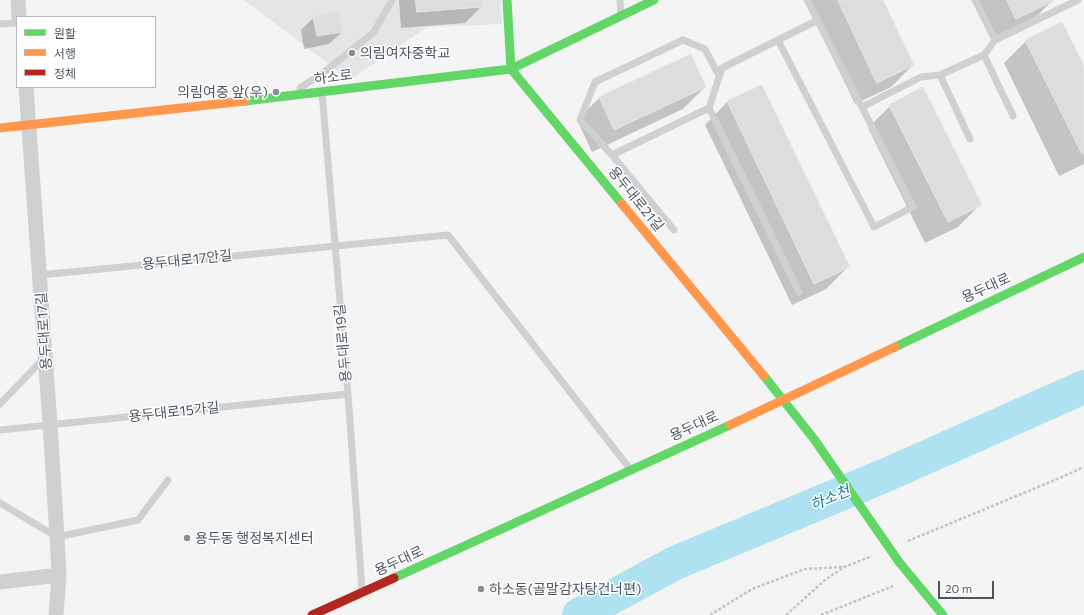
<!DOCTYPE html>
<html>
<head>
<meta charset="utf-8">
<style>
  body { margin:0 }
  #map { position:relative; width:1084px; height:615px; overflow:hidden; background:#f4f4f4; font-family:Commissioner,"Noto Sans KR",sans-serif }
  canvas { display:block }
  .legend { position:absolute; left:16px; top:16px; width:140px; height:72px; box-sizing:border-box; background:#fff; border:1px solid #b7bbc0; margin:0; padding:5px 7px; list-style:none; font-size:12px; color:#4a5661 }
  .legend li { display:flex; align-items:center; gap:8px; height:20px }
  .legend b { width:20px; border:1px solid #b7bbc0 }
  .scale { position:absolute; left:938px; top:581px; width:56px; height:18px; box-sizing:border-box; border:2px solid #4a5661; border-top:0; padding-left:5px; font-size:12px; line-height:14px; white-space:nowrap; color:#4a5661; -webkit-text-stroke:3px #fff; paint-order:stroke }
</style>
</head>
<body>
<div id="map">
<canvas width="1084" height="615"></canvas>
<ul class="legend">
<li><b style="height:5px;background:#63d668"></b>원활</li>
<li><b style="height:5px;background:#ff974d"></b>서행</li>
<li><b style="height:5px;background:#b3261e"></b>정체</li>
</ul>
<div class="scale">20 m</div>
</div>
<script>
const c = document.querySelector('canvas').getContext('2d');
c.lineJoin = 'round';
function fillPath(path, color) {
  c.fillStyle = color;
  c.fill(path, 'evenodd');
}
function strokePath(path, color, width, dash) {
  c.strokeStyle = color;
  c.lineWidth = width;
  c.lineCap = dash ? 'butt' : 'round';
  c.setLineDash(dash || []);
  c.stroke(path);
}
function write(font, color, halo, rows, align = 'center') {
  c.font = font + ' Commissioner,"Noto Sans KR",sans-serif';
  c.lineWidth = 3;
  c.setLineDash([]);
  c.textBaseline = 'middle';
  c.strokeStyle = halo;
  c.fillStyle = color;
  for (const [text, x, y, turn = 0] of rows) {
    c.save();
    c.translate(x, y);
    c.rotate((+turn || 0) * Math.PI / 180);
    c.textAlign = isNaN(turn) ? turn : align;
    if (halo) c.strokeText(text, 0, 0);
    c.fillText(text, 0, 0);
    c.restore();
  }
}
fillPath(new Path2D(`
  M244,0H501L502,24L427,27L350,80Z`), '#e6e5e6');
fillPath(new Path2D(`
  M399,0H481V7L465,23L401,28Z
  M805,0H882L913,65L891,87L855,104Z
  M974,0H1051L1052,1L1030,23L994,41Z
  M314,17L342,32L329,44L304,49L301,30Z
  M1026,41L1084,68V164L1059,176L1004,63Z
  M690,55L705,87L683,109L592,152L577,120L599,98Z
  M761,86L848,267L826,289L792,305L705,125L727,102Z
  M890,106L981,204L958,227L925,243L868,128Z`), '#0003');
strokePath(new Path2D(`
  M579,615L675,563L886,475L1084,387`), '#aee2f0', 34);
const building = new Path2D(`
  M416,0H482V7L417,12Z
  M838,0H883L914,65L877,83Z
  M1007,0H1053V1L1016,19Z
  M339,11L343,32L317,36L313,16Z
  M1062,22L1084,66V153L1082,154L1025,40Z
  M691,54L706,87L614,130L599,97Z
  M762,85L850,267L814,284L727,101Z
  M923,87L982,205L948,222L889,105Z`);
fillPath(building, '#ddddde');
strokePath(building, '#e5e6e7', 1);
strokePath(new Path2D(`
  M908,541L1055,480L1084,467
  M710,615L752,589L805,569L844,567
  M786,615L825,580L844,567L872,556
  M821,615L893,586`), '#bcc7c4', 2.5, [3, 2]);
strokePath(new Path2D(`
  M620,0L621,14
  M975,0L995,40
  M0,24L17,23
  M778,40L874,227L913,207L807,0
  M984,55L1013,116
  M940,75L970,139
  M300,88L323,73L374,32L392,0
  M322,93L348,394L362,589
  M862,107L921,77L940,75L984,55L995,40L1078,0
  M612,155L709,108
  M674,230L612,155L580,120L595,82L683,40L705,49L719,76
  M40,275L448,235L630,469
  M799,292L709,108L722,68L818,20
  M0,404L44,358
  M0,430L348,394
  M0,503L57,537L138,520L168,480`), '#ced0d2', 7);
strokePath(new Path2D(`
  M18,0L19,17
  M26,87L50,424L57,537L59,575L56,615
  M0,582L59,575`), '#ced0d2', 15);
strokePath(new Path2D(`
  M507,0L511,69L622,204
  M245,101L511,69L654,0
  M895,347L1084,257
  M764,376L814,439
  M899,562L943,615
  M394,578L730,425`), '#63d668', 9);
strokePath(new Path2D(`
  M0,128L245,101
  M622,204L764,376
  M730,425L895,347`), '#ff974d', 9);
strokePath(new Path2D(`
  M312,615L394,578`), '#b3261e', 9);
strokePath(new Path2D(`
  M814,439L899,562`), '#63d668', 9);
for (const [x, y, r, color] of [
  [352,53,4,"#868d94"],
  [276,92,4,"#868d94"],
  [187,538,4,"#868d94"],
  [481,589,4,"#868d94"]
]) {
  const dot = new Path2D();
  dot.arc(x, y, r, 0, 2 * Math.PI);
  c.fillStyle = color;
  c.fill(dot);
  strokePath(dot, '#fff', 1.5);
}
write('14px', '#4a5661', '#fff', [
  ["의림여자중학교",360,53],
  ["의림여중 앞(우)",268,92,"right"],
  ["용두동 행정복지센터",195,538],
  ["하소동(골말감자탕건너편)",489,589]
], 'left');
write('14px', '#4a5661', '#fff', [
  ["하소로",333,77,-7],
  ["용두대로21길",636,199,51],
  ["용두대로17안길",187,260,-6],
  ["용두대로",986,288,-25],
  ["용두대로17길",44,331,-94],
  ["용두대로19길",343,343,-95],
  ["용두대로15가길",174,412,-6],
  ["용두대로",694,426,-25],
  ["용두대로",399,561,-25]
]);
write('italic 15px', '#0c7c9b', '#fff', [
  ["하소천",830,498,-23]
]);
</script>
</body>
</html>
